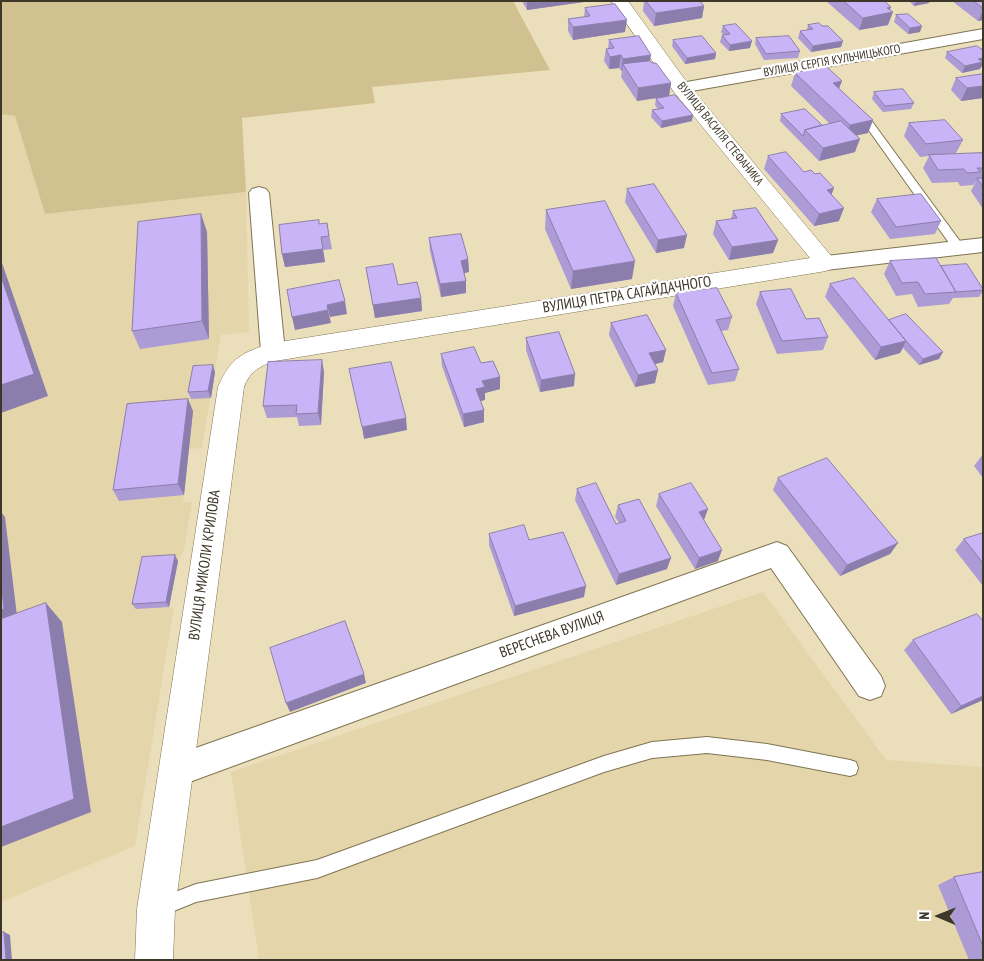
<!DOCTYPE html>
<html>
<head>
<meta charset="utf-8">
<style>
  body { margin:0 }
  #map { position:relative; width:984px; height:961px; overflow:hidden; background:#ebdfbb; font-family:"PT Sans Narrow",sans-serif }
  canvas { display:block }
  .frame { position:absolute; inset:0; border:2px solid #3c3729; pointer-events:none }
  .north { position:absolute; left:914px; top:891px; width:50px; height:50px; -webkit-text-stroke:4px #fff; paint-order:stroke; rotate:271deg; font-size:14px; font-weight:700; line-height:20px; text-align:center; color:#3c3729 }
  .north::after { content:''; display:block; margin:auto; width:18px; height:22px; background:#3c3729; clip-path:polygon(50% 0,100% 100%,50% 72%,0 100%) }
</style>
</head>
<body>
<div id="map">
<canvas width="984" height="961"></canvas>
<div class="frame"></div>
<div class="north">N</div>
</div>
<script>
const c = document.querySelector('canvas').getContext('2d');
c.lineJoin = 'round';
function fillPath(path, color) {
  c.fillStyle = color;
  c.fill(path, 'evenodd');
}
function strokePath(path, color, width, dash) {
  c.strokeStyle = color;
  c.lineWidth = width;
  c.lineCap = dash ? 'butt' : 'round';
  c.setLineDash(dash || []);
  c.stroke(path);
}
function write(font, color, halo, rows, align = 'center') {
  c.font = font + ' "PT Sans Narrow",sans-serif';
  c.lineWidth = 4.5;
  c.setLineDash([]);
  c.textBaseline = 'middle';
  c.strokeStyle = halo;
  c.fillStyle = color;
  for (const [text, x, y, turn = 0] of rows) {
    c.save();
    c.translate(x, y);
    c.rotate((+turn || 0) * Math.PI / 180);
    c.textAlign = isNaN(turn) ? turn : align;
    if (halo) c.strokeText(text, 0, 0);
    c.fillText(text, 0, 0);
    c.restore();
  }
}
fillPath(new Path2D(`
  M1,114L15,116L45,214L246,192L249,332L221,335L202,448L189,449L183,502H192L184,550L178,561L169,607L174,608L135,846L1,902Z
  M763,592L886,760L983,767V960H259L231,772Z`), '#e5d5aa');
fillPath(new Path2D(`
  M1,1H513L550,70L372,87L375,103L242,118L246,192L45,214L15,116L1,114Z`), '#d2c190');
const service = new Path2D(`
  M868,119L871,120L962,244V250H954L863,122Z
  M707,737L767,744L850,760L856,762L858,768L856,774L850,776L767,760L707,753L652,758L604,772L317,878L196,902L159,917L152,915L150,908L152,901L196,884L317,860L604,756L652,742Z`);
const minor = new Path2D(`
  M983,29V39L681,93L675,92L672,88L675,84L681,83Z
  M259,187L266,189L269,193L285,352L281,358L273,360L265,358L261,352L249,193L252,189Z
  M983,238V252L826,270L818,268L815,263L818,258L826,256Z
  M777,542L787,546L881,676L885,686L881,696L870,700L859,696L771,568L176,787L165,782L160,771L165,760L176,755Z`);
const tertiary = new Path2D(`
  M611,1H628L688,84L837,263L834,268L826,271L275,361C260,366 250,371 244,387L175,909L173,960H135L137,909L218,387C231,357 243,352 273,343L810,258L674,92Z`);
strokePath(service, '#7f7453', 2);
strokePath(minor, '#7f7453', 2);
strokePath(tertiary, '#7f7453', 1);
fillPath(service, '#fff');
fillPath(minor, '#fff');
fillPath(tertiary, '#fff');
fillPath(new Path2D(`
  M522,1H591L527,10Z
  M644,1H700L704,6L702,18L654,26L643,11Z
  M826,1H884L890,10L888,25L859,30Z
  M909,1H930L929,3L914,6Z
  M952,1H983V20L978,21Z
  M585,8L625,32L573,40L568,31V19L584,17Z
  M896,15L920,32L908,34L894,22Z
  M808,25L841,47L811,52L798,38L800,31L807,30Z
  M723,26L750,48L729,51L720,42L722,35H724L721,32Z
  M756,38L800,51L798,58L764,60L755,44Z
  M609,40L650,61L671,83L669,96L637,101L621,77L622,71L619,68L609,69L604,61L606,49H608Z
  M673,40L716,53L715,59L685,64L672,46Z
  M983,50V64L980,69L962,73L945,58L947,52Z
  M795,73L839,89L873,120L868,133L856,135L855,152L819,161L780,121L781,114L822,125L830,124L791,86Z
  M983,74V98L961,101L951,90L956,78Z
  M874,92L914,103L911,109L883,112L872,99Z
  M656,99L692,121L661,128L651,117L652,110L658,109L655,105Z
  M909,123L963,140L956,153L944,155L983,153V209L971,191L976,181L973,185L960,186L958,182L932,183L923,168L929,156L920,157L904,136Z
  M768,156L804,172L815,174L832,195L839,221L814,226L764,169Z
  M627,189L684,248L656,253L625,202Z
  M877,199L941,221L935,234L890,239L871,212Z
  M546,210L632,279L571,289L545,229Z
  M733,211L778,240L773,253L729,260L713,234L716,221L731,219Z
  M201,214L207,232L209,339L140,349L132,331Z
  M327,223L332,249L323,250L325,262L285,267L282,254L319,224Z
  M429,238L468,259L469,272L464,273L466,281V293L441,297L430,251Z
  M890,261L941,266L983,289V291L979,297L953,298L949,304L918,307L912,294L896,296L884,274Z
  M366,268L421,298L422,311L375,318Z
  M830,284L889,320L939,359L919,365L903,348L900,353L875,360L825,297Z
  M760,292L806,319L828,337L823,350L777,354L756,304Z
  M676,293L732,317L728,330L721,331L739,369L735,381L708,385L673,306Z
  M611,323L666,350L663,362L655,364V383L635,387L609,335Z
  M526,338L574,386L540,392L526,350Z
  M441,354L481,363L500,377V389L485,393V400L480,401L484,410V422L464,427L442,366Z
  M215,372L211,398L191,399L188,392Z
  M324,372L321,425L299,426L297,417L267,418L263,406Z
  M193,411L184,495L119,501L113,490Z
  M983,454V478L974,466Z
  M778,478L898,543L890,554L840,576L773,490Z
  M577,489L616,524L619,523L615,517L618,505L667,569L616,585L575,500Z
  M659,494L704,521L718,561L695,569L656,506Z
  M983,533V586L955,550L964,539Z
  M489,534L584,597L514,616L489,545Z
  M178,561L169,607L136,609L132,604Z
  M983,621V700L951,714L904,650L913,640Z
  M983,872V960H969L938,885L954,877Z`), '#ac9bd4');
fillPath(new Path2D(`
  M527,1H591L527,10Z
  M916,1H930L929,3L914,6Z
  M704,6L702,18L654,26L656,13Z
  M891,7L889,13L893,12L888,25L859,30L863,18L887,8Z
  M983,11V20L978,21Z
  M627,20L625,32L573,40V27Z
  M922,26L920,32L908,34L910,28Z
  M752,41L750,48L729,51L730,45Z
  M843,41L841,47L811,52L813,46Z
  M716,53L715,59L685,64L687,58Z
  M621,55L619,68L609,69L610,57Z
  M651,55L649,67L623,64L622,71H621L623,59Z
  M983,58V64L980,69L962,73L965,66L978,59Z
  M842,81L837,94L833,83Z
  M671,83L669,96L637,101L638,88Z
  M983,86V98L961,101L967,88Z
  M693,115L692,121L661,128L662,121Z
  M873,120L868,133L845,138L850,125Z
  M860,139L855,152L819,161L823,148Z
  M834,188L829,201L827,190Z
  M844,208L839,221L814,226L819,214Z
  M201,214L207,232L209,339L202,321Z
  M687,235L684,248L656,253L658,240Z
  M321,237L325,262L285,267L282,254Z
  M778,240L773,253L729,260L732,247Z
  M468,259L469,272L461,274V261Z
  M1,260L48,396L1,413Z
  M635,261L632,279L571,289L573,271Z
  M466,281V293L441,297L440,284Z
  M421,298L422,311L375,318L373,305Z
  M345,301L347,314L330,317L327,305Z
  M328,310L331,323L295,330L292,317Z
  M906,341L900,353L875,360L881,347Z
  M666,350L663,362L647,366L649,353Z
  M943,352L939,359L919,365L923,359Z
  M322,360L324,372L321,425L318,413Z
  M213,365L215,372L211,398L208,391Z
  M658,370L655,383L635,387L638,375Z
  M575,374L574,386L540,392L541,380Z
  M500,377V389L485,393V400L476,402V389L482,381Z
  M188,399L193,411L184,495L178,484Z
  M484,410V422L464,427L463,414Z
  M406,418L407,430L364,439L362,427Z
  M708,509L704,520L699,512Z
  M1,512L5,517L18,624L1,629Z
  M898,543L890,554L840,576L847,565Z
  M722,550L718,561L695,569L699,558Z
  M175,555L178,561L169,607L166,602Z
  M671,558L667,569L616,585L619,574Z
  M586,586L584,597L514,616L515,606Z
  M46,603L62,622L91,812L1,847V827Z
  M364,674L366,683L290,712L286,703Z
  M983,696V700L951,714L961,706Z
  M4,932L10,935L12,960H6Z`), '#8c7eac');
const building = new Path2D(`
  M646,1H700L704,6L656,13Z
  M844,1H884L891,7L887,8L893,12L863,18Z
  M974,1H983V8Z
  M615,4L627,20L573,27L568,19L590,16L585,8Z
  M908,14L922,26L910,28L896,15Z
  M819,23L822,26H828L843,41L813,46L800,31L813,29L808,25Z
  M736,24L752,41L730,45L722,35L730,34L723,26Z
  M639,36L651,55L623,59L621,55L610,57L606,49L614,48L609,40Z
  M702,36L716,53L687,58L673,40Z
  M789,36L800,51L766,54L756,38Z
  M977,46L983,50V58L978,59L983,62L965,66L947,52Z
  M650,61L652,63H656L671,83L638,88L623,64Z
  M826,66L842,81L833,83L873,120L850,125L795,73Z
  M983,74V86L967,88L956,78Z
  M903,89L914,103L885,106L874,92Z
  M675,95L693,115L662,121L652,110L664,108L656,99Z
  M805,109L822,125L805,130L803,136L781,114Z
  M945,120L963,140L926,144L909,123Z
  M841,121L860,139L823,148L805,130Z
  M786,152L804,172L811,170L815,174L820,173L834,188L827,190L844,208L819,214L768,156Z
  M983,153V168H977L980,172L967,173L964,169L938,170L929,155Z
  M977,178H983V186Z
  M654,184L687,235L658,240L627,189Z
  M921,194L941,221L896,227L877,199Z
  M605,201L635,261L573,271L546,210Z
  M756,208L778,240L732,247L716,221L737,218L733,211Z
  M201,214L202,321L132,331L138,222Z
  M319,220V224L327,223L329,236L321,237L323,249L282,254L279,225Z
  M461,234L468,259L461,261L466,281L440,284L429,238Z
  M936,258L956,292L925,294L918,282L902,283L890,261Z
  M393,264L398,285L417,282L421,298L373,305L366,268Z
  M967,264L983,289V290L956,292L941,266Z
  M1,276L34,374L1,385Z
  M854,278L906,341L881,347L830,284Z
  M339,280L345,301L327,305L328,310L292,317L287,290Z
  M717,288L732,317L716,320L739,369L712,373L676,293Z
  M791,289L806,319L819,318L828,337L782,341L760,292Z
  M906,314L943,352L923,359L906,341L889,320Z
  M647,315L666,350L649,353L658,370L638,375L611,323Z
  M559,332L575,374L541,380L526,338Z
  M474,347L481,363L493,361L500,377L482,381L485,387L476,389L484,410L463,414L441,354Z
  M322,360L318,413L296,414L297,405L263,406L268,362Z
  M391,362L406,418L362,427L349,369Z
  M213,365L208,391L188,392L193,366Z
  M188,399L178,484L113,490L127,404Z
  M827,458L898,543L847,565L778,478Z
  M596,483L616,524L626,521L618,505L639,499L671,558L619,574L577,489Z
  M691,483L708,509L699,512L722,550L699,558L659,494Z
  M524,525L529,540L563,532L586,586L515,606L489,534Z
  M983,533V563L964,539Z
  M175,555L166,602L132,604L142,557Z
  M1,581L4,609L1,610Z
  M46,603L74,799L1,827V619Z
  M977,614L983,621V696L961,706L913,640Z
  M345,621L364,674L286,703L270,648Z
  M983,872V946L954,877Z
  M4,932L6,960H1V933Z`);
fillPath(building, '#c8b4f6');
strokePath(building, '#8c7eac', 1);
write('12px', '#3c3729', '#fff', [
  ["ВУЛИЦЯ СЕРГІЯ КУЛЬЧИЦЬКОГО",832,61,-10],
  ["ВУЛИЦЯ ВАСИЛЯ СТЕФАНИКА",720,134,51]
]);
write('15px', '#3c3729', '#fff', [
  ["ВУЛИЦЯ ПЕТРА САГАЙДАЧНОГО",627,295,-9],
  ["ВУЛИЦЯ МИКОЛИ КРИЛОВА",205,565,-82],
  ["ВЕРЕСНЕВА ВУЛИЦЯ",552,635,-20]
]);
</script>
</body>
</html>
